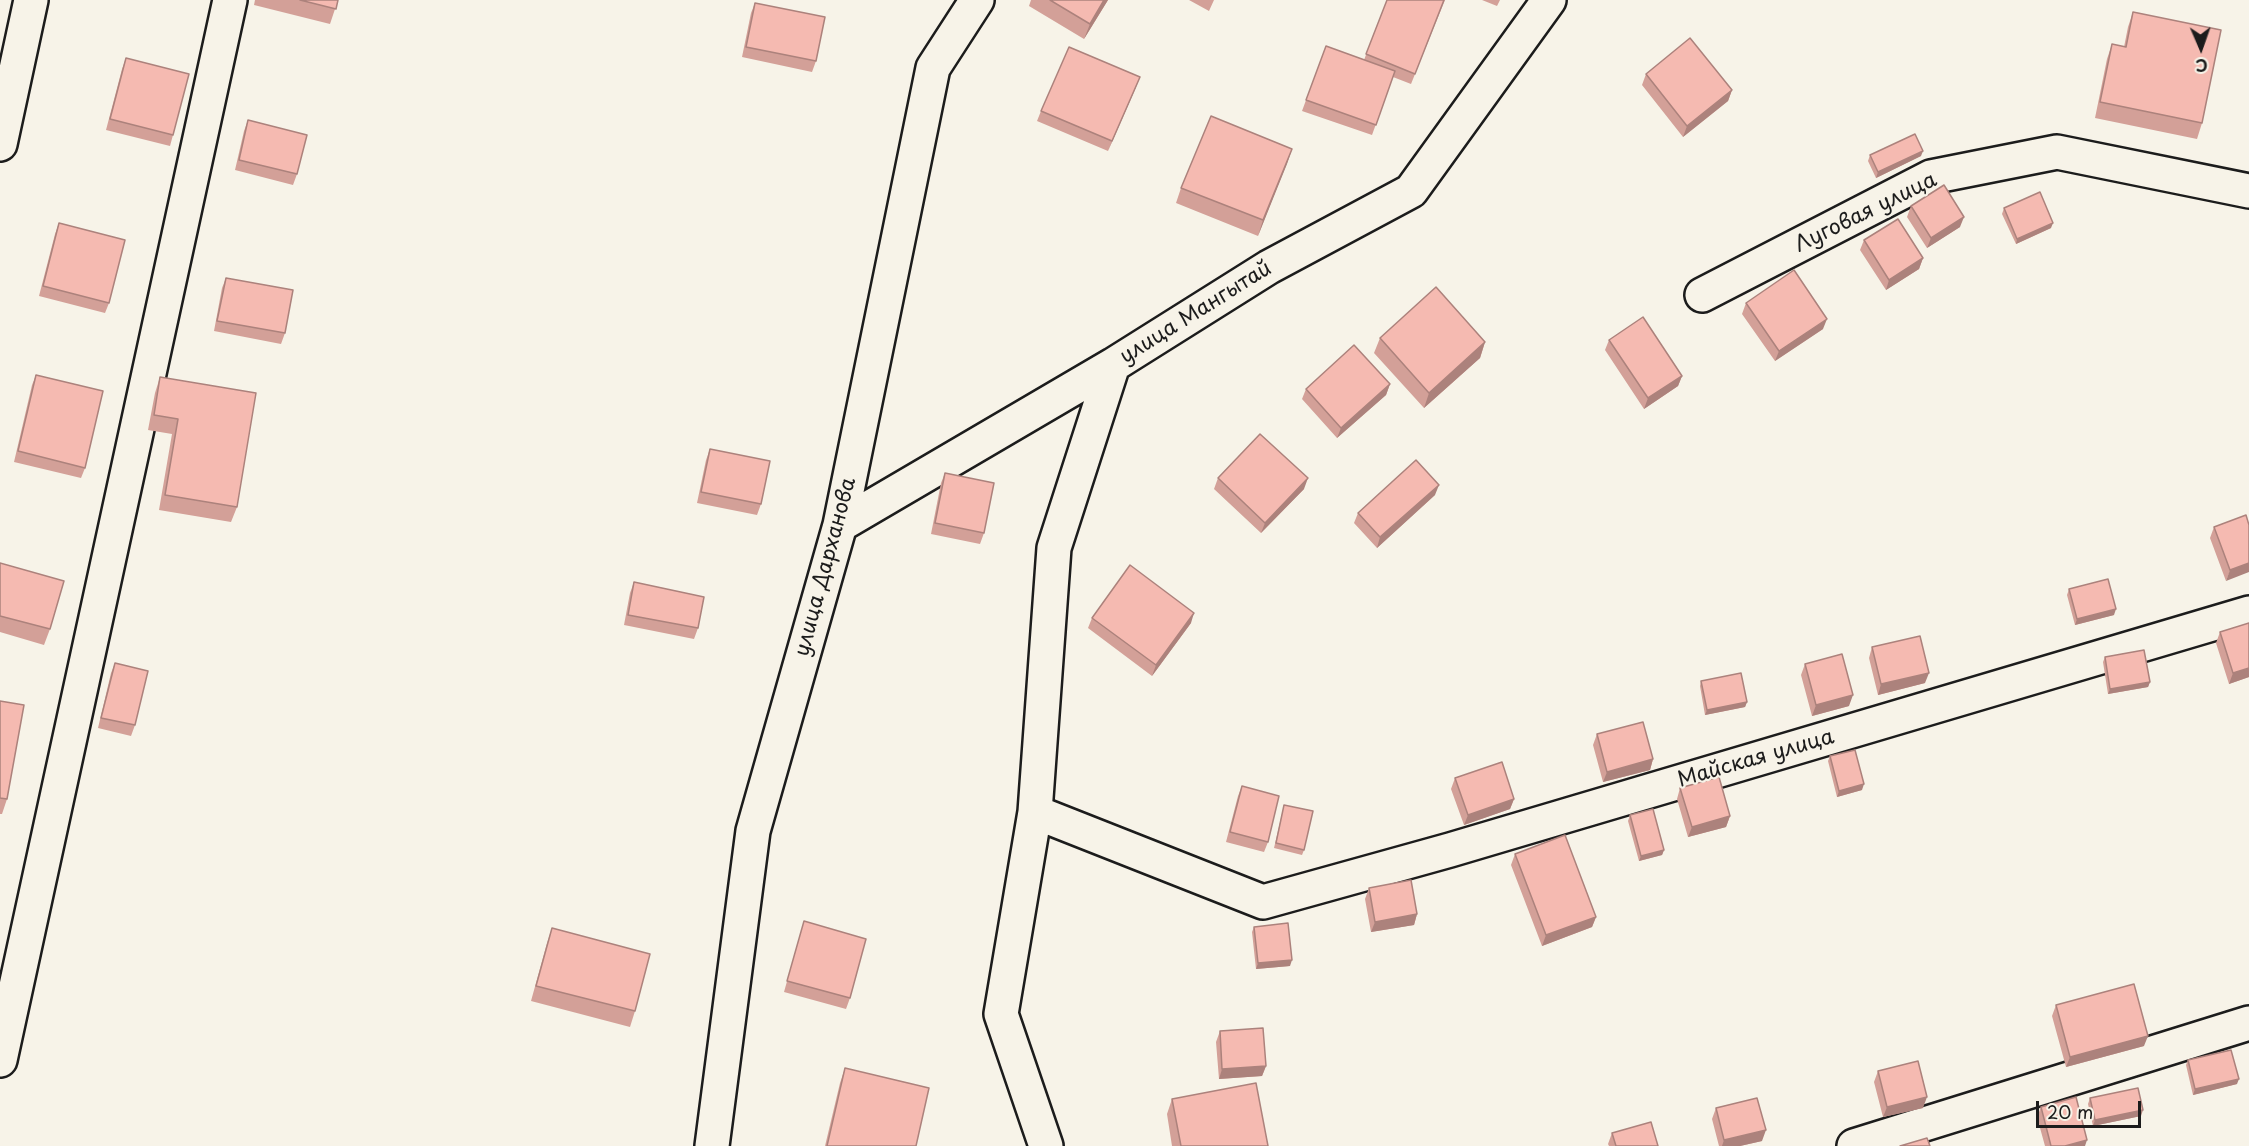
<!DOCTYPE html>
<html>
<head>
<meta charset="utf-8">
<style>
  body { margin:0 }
  #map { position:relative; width:2249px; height:1146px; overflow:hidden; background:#f7f3e8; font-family:"Playpen Sans",sans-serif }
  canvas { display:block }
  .north { position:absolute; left:2171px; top:18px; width:60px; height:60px; -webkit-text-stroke:4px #f7f3e8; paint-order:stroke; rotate:178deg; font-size:16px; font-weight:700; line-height:24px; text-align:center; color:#1c1c1c }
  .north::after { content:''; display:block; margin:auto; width:21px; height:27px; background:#1c1c1c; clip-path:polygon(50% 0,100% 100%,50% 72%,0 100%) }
  .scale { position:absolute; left:2036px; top:1101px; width:105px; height:27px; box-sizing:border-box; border:3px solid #1c1c1c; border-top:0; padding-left:8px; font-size:18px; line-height:21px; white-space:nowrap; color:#1c1c1c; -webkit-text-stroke:4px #f7f3e8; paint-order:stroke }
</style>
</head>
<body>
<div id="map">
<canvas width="2249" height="1146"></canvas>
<div class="north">С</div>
<div class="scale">20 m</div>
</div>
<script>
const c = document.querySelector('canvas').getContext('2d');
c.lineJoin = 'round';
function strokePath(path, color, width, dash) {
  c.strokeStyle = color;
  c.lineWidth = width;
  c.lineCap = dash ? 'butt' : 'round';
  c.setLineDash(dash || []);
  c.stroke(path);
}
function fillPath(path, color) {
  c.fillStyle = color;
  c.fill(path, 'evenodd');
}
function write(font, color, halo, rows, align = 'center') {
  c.font = font + ' "Playpen Sans",sans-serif';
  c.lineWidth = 4.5;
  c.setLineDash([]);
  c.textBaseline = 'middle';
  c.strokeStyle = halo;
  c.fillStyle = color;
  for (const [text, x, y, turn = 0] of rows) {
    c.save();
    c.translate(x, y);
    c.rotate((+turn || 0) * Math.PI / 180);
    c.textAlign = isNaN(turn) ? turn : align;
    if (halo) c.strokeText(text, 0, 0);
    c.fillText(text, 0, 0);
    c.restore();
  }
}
const minor = new Path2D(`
  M0,144L31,0
  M1702,295L1931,177L2057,152L2249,191
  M840,525L1113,365
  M1035,812L1054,548L1113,365L1269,267L1411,191L1549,0
  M0,1060L230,0
  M712,1146L753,831L840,525L933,68L977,0
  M1046,1146L1001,1014L1035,812L1263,902L1450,850L2249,613
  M1854,1146L2249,1023`);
strokePath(minor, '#1c1c1c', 38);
strokePath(minor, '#f7f3e8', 33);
fillPath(new Path2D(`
  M255,0H338L330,24L254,5Z
  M1031,0H1108L1084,39L1029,6Z
  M1189,0H1214L1209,11Z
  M1387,0H1445L1411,84L1393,77L1372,135L1302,111L1326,46L1364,60Z
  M1482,0H1500L1497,6Z
  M755,3L816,61L812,72L742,57L751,13Z
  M2133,12L2202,123L2197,139L2095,118L2107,59L2112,44L2124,47L2128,27Z
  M126,58L173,135L170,146L106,130L122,69Z
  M1646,74L1732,90L1728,101L1683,137L1642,85Z
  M1136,87L1108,151L1037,121L1041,111Z
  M248,120L297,174L293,185L235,170L244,131Z
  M1292,149L1258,236L1176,203L1181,188Z
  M1870,155L1921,156L1876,178L1868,161Z
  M1911,206L1960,227L1927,248L1907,217Z
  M2004,208L2051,228L2016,244L2002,214Z
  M59,223L109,303L105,313L39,296L55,234Z
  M1864,240L1923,258L1919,269L1886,290L1860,250Z
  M226,278L285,333L281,344L214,331L222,288Z
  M1746,303L1823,329L1775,361L1742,314Z
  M1380,338L1485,342L1480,358L1424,408L1374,353Z
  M1609,340L1682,376L1678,386L1644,409L1605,350Z
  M36,375L85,468L81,478L14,462L32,385Z
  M160,377L237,507L231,522L159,510L172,434L148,430L155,393Z
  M1390,384L1386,395L1337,438L1302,399L1306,389Z
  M710,449L761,504L757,515L697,503L706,460Z
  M945,473L984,533L980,544L931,534L941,483Z
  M1218,478L1304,489L1261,533L1214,489Z
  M1435,495L1377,548L1354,523L1358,513Z
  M2249,525L2226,581L2210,538L2214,527Z
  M0,563L50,629L44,645L0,632Z
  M634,582L698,628L694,639L624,625L630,593Z
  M2069,589L2114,615L2075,625L2067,595Z
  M1092,618L1191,623L1152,676L1088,628Z
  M2249,623V677L2229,684L2216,643L2220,632Z
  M1872,647L1925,683L1878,695L1869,658Z
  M2105,657L2150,682L2148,687L2108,694L2103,662Z
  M115,663L135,725L131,736L98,728L111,673Z
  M1805,664L1849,706L1812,716L1801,675Z
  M1701,681L1747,702L1745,707L1705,715L1700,686Z
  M0,701L7,799L2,814H0Z
  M1597,734L1653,759L1650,770L1603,782L1593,745Z
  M1830,756L1862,790L1837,797L1828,761Z
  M1455,778L1514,799L1510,809L1464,825L1451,789Z
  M1242,786L1268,842L1264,852L1226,842L1238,796Z
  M1680,788L1730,816L1726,827L1688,837L1677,799Z
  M1284,805L1304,850L1302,855L1274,848Z
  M1630,815L1664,850L1662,855L1639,861L1628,821Z
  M1515,854L1596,917L1592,927L1542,946L1511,865Z
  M1369,888L1417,914L1414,925L1371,932L1365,899Z
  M804,921L850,998L846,1009L784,992Z
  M1254,927L1290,966L1256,969L1252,932Z
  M552,928L635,1011L630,1027L531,1001L547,943Z
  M2056,1005L2144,1046L2066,1067L2052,1016Z
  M1220,1031L1266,1066L1262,1076L1219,1079L1216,1042Z
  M2188,1060L2237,1084L2193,1095L2186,1065Z
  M845,1068L916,1146H825L840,1083Z
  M1878,1071L1923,1108L1883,1117L1874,1082Z
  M2090,1098L2141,1116L2093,1126L2088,1104Z
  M1172,1099L1268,1146H1172L1167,1114Z
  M2041,1107L2085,1146H2045L2037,1117Z
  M1716,1108L1762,1141L1740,1146H1719L1712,1119Z
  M1612,1133L1658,1146H1609L1608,1144Z`), '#d3a098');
fillPath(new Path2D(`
  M1104,0H1108L1084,39L1090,24Z
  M1140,77L1136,87L1108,151L1112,141Z
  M1732,90L1728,101L1683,137L1687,126Z
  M1292,149L1287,164L1258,236L1263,220Z
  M1923,151L1921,156L1876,178L1878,172Z
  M1964,217L1960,227L1927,248L1931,238Z
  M2053,223L2051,228L2016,244L2017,239Z
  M1923,258L1919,269L1886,290L1889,280Z
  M1827,319L1823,329L1775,361L1779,351Z
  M1485,342L1480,358L1424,408L1429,393Z
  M1682,376L1678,386L1644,409L1648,398Z
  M1390,384L1386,395L1337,438L1341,428Z
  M1308,478L1304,489L1261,533L1265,523Z
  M1439,485L1435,495L1377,548L1380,537Z
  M2249,563V572L2226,581L2230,570Z
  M2116,609L2114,615L2075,625L2077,619Z
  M1194,613L1191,623L1152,676L1156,665Z
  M2249,668V677L2229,684L2233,673Z
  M1929,673L1925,683L1878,695L1881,684Z
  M2150,682L2148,687L2108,694L2110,689Z
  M1853,695L1849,706L1812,716L1816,705Z
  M1747,702L1745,707L1705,715L1707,710Z
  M1653,759L1650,770L1603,782L1607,772Z
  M1864,784L1862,790L1837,797L1839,791Z
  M1514,799L1510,809L1464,825L1468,815Z
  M1730,816L1726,827L1688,837L1692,827Z
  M1664,850L1662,855L1639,861L1641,856Z
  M1417,914L1414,925L1371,932L1375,922Z
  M1596,917L1592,927L1542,946L1546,935Z
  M1292,960L1290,966L1256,969L1258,963Z
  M2148,1036L2144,1046L2066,1067L2070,1057Z
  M1266,1066L1262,1076L1219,1079L1222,1069Z
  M2239,1079L2237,1084L2193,1095L2195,1089Z
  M1927,1097L1923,1108L1883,1117L1887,1107Z
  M2143,1110L2141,1116L2093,1126L2095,1120Z
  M1766,1130L1762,1141L1740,1146H1722L1724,1140Z
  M2087,1140L2085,1146H2065Z`), '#ac827c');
const building = new Path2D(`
  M300,0H338L336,9Z
  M1050,0H1104L1090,24Z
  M1387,0H1444L1415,74L1366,54Z
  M755,3L825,17L816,61L746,47Z
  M2133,12L2221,30L2202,123L2100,102L2112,44L2126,47Z
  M1690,38L1732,90L1687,126L1646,74Z
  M1326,46L1395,71L1376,125L1306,100Z
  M1069,47L1140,77L1112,141L1041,111Z
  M126,58L189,74L173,135L110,119Z
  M1211,116L1292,149L1263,220L1181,188Z
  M248,120L307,135L297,174L239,160Z
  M1915,134L1923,151L1878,172L1870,155Z
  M1944,185L1964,217L1931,238L1911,206Z
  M2040,192L2053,223L2017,239L2004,208Z
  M1898,219L1923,258L1889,280L1864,240Z
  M59,223L125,240L109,303L43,286Z
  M1794,270L1827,319L1779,351L1746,303Z
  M226,278L293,290L285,333L217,321Z
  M1436,287L1485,342L1429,393L1380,338Z
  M1643,317L1682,376L1648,398L1609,340Z
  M1354,345L1390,384L1341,428L1306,389Z
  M36,375L103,391L85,468L18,451Z
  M160,377L256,393L237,507L165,495L178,419L154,415Z
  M1260,434L1308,478L1265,523L1218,478Z
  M710,449L770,461L761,504L701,492Z
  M1416,460L1439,485L1380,537L1358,513Z
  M945,473L994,483L984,533L935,523Z
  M2246,515L2249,525V563L2230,570L2214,527Z
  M0,563L64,581L50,629L0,616Z
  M1130,565L1194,613L1156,665L1092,618Z
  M2108,579L2116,609L2077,619L2069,589Z
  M634,582L704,597L698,628L628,615Z
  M2249,623V668L2233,673L2220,632Z
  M1920,636L1929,673L1881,684L1872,647Z
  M2144,650L2150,682L2110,689L2105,657Z
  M1842,654L1853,695L1816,705L1805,664Z
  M115,663L148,671L135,725L101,718Z
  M1741,673L1747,702L1707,710L1701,681Z
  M0,701L24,705L7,799L0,798Z
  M1643,722L1653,759L1607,772L1597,734Z
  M1855,750L1864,784L1839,791L1830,756Z
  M1502,762L1514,799L1468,815L1455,778Z
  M1719,777L1730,816L1692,827L1680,788Z
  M1242,786L1279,796L1268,842L1230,832Z
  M1284,805L1313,811L1304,850L1276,843Z
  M1653,809L1664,850L1641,856L1630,815Z
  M1565,835L1596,917L1546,935L1515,854Z
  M1411,880L1417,914L1375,922L1369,888Z
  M804,921L866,939L850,998L787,981Z
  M1288,923L1292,960L1258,963L1254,927Z
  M552,928L650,954L635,1011L536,986Z
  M2134,984L2148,1036L2070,1057L2056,1005Z
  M1263,1028L1266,1066L1222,1069L1220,1031Z
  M2231,1050L2239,1079L2195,1089L2188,1060Z
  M1918,1061L1927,1097L1887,1107L1878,1071Z
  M845,1068L929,1088L916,1146H827Z
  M1256,1083L1268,1146H1181L1172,1099Z
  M2138,1088L2143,1110L2095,1120L2090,1098Z
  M2076,1097L2087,1140L2065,1146H2051L2041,1107Z
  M1757,1098L1766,1130L1724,1140L1716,1108Z
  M1651,1122L1658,1146H1616L1612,1133Z
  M1927,1138L1930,1146H1900Z`);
fillPath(building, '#f5bab1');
strokePath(building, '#ac827c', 1.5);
write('21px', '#1c1c1c', '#f7f3e8', [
  ["Луговая улица",1866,213,-26],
  ["улица Мангытай",1196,313,-32],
  ["улица Дарханова",826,567,-75],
  ["Майская улица",1756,759,-16]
]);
</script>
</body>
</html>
